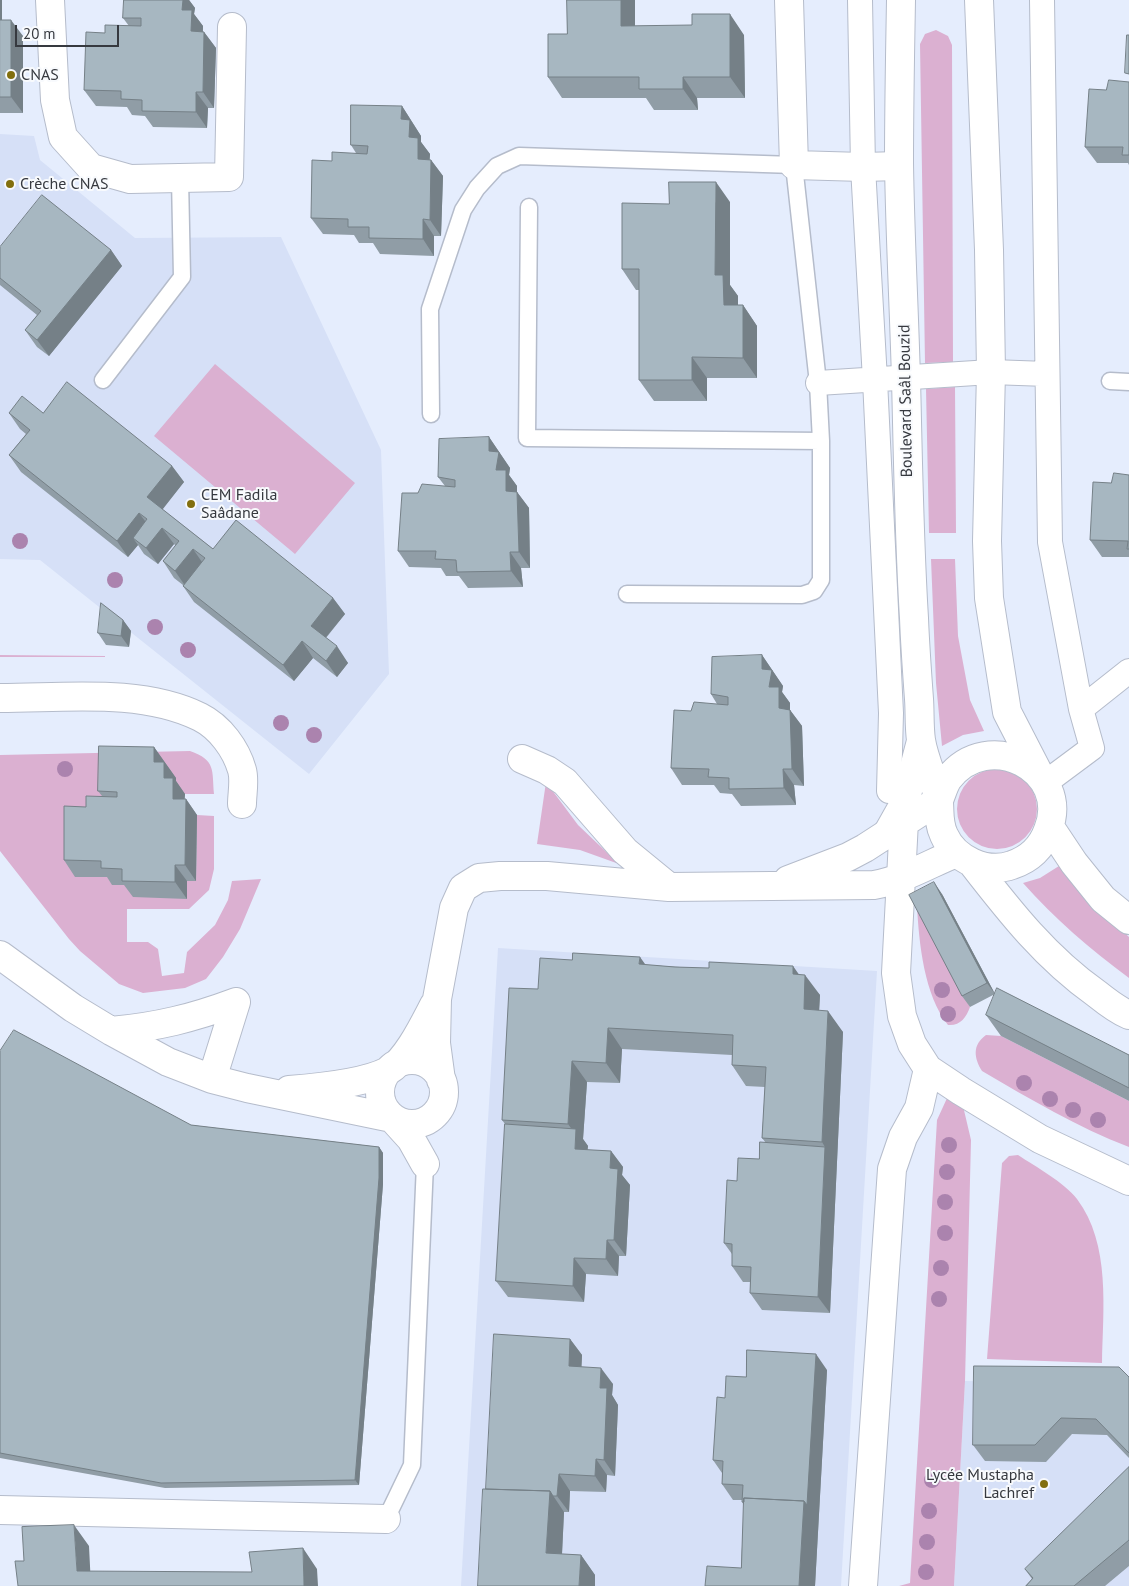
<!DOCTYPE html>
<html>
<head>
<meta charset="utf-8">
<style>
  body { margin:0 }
  #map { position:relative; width:1129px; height:1586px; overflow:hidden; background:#e5edfd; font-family:"PT Sans",sans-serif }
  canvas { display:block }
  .scale { position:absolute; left:15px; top:25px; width:104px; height:22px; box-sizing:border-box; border:2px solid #36393f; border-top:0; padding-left:6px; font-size:15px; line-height:18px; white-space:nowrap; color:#36393f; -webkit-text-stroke:4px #f8fafd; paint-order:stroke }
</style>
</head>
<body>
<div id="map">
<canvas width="1129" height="1586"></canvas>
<div class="scale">20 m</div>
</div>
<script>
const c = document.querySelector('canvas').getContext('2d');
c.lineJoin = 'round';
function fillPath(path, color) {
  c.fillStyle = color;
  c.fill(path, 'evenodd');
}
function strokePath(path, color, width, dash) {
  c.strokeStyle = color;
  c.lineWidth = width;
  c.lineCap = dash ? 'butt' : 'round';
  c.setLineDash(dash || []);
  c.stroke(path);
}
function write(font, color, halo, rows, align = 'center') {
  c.font = font + ' "PT Sans",sans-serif';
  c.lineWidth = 4;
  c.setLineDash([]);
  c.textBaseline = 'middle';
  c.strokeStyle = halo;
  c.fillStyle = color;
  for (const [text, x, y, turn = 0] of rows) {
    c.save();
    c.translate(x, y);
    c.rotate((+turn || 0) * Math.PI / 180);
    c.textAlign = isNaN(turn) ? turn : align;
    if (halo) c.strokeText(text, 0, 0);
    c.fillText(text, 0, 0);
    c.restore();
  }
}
fillPath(new Path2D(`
  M0,134L34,136L40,160L135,238L281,237L381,450L389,674L309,774L40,560L0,559Z
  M498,948L877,971L841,1586H461Z
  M965,1381L1129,1383V1586H954Z`), '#d6e0f7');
fillPath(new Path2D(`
  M936,30L948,36L952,45L953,362L925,363L920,44L925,34Z
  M215,364L355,483L295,554L154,436Z
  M955,387L956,533H929L926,389Z
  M931,559H955L958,636L970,700L984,731L963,735L942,746L936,683Z
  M0,655L105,656V657H0Z
  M190,751C216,760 212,770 214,794H175L165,778V763L112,877L196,881L197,815L214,816V869L209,890L189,909H127V942H148L158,949L162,976L184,973L187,952L215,925L228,900L232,881L261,879L240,929L223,957L206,979L185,988L143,993L119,984L80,951L69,939L0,851V755Z
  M957 809a40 40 0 1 1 80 0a40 40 0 1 1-80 0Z
  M546,782L578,825L619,864L580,850L537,844Z
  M1059,866L1081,892L1129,937V978C1090,949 1055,919 1023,883L1040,878Z
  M917,906L970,1007C966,1018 960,1026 948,1025C924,995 919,943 917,906Z
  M986,1035L1001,1036L1129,1101V1147C1077,1127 1030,1099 982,1071C974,1058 972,1045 986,1035Z
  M948,1096L963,1106L971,1140L965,1381L954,1586H899L910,1583L937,1120Z
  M1018,1155C1036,1167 1064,1182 1077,1199C1111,1244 1103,1310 1102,1363L987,1359L1002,1163L1009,1156Z`), '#dbb0d1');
const service = new Path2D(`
  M529,207L527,438L821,441
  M103,380L182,277L180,178
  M1110,381L1129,382
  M431,414L430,309L463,210L477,188L497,166L519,156L794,165L818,383L821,441V580L814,591L802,595L627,594
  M386,1519L412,1465L425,1164`);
const pedestrian = new Path2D(`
  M860,0L863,167L875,380L891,713L889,791
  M1042,0L1050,542L1081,709
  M818,383L991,372L1047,374
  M1045,783L1092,748L1081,709L1129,671`);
const minor = new Path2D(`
  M50,0L55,100L63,137L91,168L130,179L229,177L232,27
  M789,0L794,165L863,167L899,166
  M0,698C65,698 141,688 200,717C220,727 236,749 242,770C245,780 242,794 242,804
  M522,759L547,770L565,782L625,851L669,887
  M905,802L896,973L902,1016L912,1044L928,1069L961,1091L1040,1139L1129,1181
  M788,880L848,857L865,848L939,800
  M0,955L73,1008L111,1031L168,1062L212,1079L247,1088L392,1118L411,1139L425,1164
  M111,1031C157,1027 193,1018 236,1002
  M380 1092a32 32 0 1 1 64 0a32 32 0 1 1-64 0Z
  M212,1079L236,1002
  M441,1080L436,1043L437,999L454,908L463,888L479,878L500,876H547L669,887L874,885C903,880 929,864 956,853
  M289,1090C315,1088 365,1083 388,1071C407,1060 424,1024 434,1005
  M0,1510L386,1519
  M863,1586L892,1169L903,1137L919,1108L928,1069`);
const secondary = new Path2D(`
  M901,0C900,54 899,109 899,163C900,235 904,307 906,379C908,458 909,538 914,618C915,645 917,672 919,699C920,712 919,726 921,740C924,759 933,777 938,796C941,810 937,820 944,835C955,860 987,874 1012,865C1030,859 1042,847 1048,830C1072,770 988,726 948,779C944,785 942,793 939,800
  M979,0L989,250L991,372L987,541L989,598L1007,712L1039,774
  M1050,827L1074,863L1103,899L1129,920
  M887,834L905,802L921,741
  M972,863C1010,912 1046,958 1097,994C1107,1002 1117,1010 1129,1015`);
strokePath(service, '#b5bccb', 19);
strokePath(pedestrian, '#b5bccb', 26);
strokePath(minor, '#b5bccb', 30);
strokePath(secondary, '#b5bccb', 30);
strokePath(service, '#fff', 16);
strokePath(pedestrian, '#fff', 24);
strokePath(minor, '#fff', 28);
strokePath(secondary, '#fff', 28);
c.fillStyle = '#ab83ae';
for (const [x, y] of [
  [20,541],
  [115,580],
  [155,627],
  [188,650],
  [281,723],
  [314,735],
  [65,769],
  [942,990],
  [948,1014],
  [1024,1083],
  [1050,1099],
  [1073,1110],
  [1098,1120],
  [949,1145],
  [947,1172],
  [945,1202],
  [945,1233],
  [941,1268],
  [939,1299],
  [932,1480],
  [929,1511],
  [927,1542],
  [926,1572]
]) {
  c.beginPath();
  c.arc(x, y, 8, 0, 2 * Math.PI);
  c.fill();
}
fillPath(new Path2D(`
  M0,0L2,20L23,36V113H0Z
  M124,0H189L195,8L194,14L203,26V32H204L216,48L214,108H208L207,128L153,127L145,116L132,115L127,107L96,106L84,90L105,33L129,26L123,18Z
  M635,26L744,35L745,98H697L698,110H654L646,98H562L548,77Z
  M1129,82V165L1128,163H1097L1085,147L1106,90Z
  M402,106L421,136V142L430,154L429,160H431L443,176L441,236H434V256L380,254L373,243H359L354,235L323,234L311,218L332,161L356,153L351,145Z
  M730,202V285L738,296V305H743L757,326V378H707V401H654L639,380V290H636L622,269L669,204Z
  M0,247L111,250L122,266L49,356L37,347L25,330L37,315L0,285Z
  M9,413H43L172,466L184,482L162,509L213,549L333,598L345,614L326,638L348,663L337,677L313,658L294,681L194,602L183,586V585L174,578L163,561L176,546L174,544L158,564L144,554L138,545L128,557L21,472L9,455L26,434L20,429Z
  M489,437L510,468L509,475L517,486V492L529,508L530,568H521L523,587L468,588L459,576H446L441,568L409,567L398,551L418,493L445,486L438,477Z
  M1129,475V557H1102L1090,540L1111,483Z
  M123,620L131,631L129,647L106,645L98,633Z
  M762,655L783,686L782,692L790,703V710L802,726L804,786L794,785L796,805L741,806L732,794L720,793L714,785H682L671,768L691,711L717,704L711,694Z
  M154,747L176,778V781L185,794L184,799H186L197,815L196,881H187V899L133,897L124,885H112L107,877H75L64,860L86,807L102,796L98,791Z
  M942,894L995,994L1129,1055V1101L1001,1036L986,1015L995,994L970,1007L962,996Z
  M646,965L799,974L820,995L819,1011L843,1032L830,1313L762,1310L750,1293V1282H743L732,1266V1254L724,1243L737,1181L759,1159L766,1143L762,1138L765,1087L746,1086L732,1065V1055L622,1049L620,1083L587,1082L583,1139L588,1146L587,1150L611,1151L623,1167L622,1175L630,1185L626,1256H619L618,1276L586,1274L584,1302L508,1297L496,1281L505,1124L502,1120L538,989Z
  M0,1051L191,1125L379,1147L383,1153V1184L359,1485L165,1488L0,1458Z
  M570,1339L582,1355L581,1367L613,1384L612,1395L618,1405L615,1476L607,1475L606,1492L570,1491L569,1512H564L562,1554L581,1555L595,1575V1586L486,1489Z
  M827,1370L815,1586H705L741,1568L744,1505L742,1502V1500H733L722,1484V1473L713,1460L725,1398L746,1377Z
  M1129,1377V1458L1107,1435L1072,1434L1046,1462L985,1461L973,1445Z
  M1129,1467V1566L1105,1586H1025L1032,1579L1025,1569Z`), '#909da6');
fillPath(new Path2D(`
  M0,0H2V36L0,34Z
  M180,0H189L195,8L194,14L203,26L202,48L191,31L182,10Z
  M621,0H635V46L621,26Z
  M730,14L744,35L745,98L730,77Z
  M11,20L23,36V113L11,97Z
  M204,32L216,48L214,108L203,92Z
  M683,77L697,98L698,110L683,89Z
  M196,92L208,108L207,128L196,112Z
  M402,106L421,136V142L430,154L429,176L418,159L409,137L401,119Z
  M431,160L443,176L441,236L430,220Z
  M716,182L730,202V285L738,296V326L724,305L715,275Z
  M423,219L434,236V256L423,239Z
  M111,250L122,266L49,356L37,340Z
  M743,305L757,326V378L743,358Z
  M692,357L707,378V401L692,380Z
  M489,437L510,468L509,475L517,486V507L506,491L496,470L489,451Z
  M172,466L184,482L159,514L147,497Z
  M517,492L529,508L530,568L519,552Z
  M139,513L151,529L133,538L138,545L128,557L117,541Z
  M162,528L174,544L158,564L146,548Z
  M193,549L204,565L186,587L175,571Z
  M510,552L521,568L523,587L511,571Z
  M333,598L345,614L322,642L311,626Z
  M123,620L131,631L129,647L121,636Z
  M302,641L313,658L294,681L283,665Z
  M337,646L348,663L337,677L326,661Z
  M762,655L783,686L782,692L790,703V710L802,726L804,786L792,769L779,708L762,669Z
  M154,747L176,778V781L185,794L184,815L173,799L154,762Z
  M783,769L794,785L796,805L784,788Z
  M186,799L197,815L196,881L185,865Z
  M175,865L187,881V899L175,882Z
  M934,882L942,894L995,994L987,983Z
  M640,957L655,978L639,964Z
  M793,966L805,983V975L820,995L818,1030L804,1009L793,974Z
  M828,1011L843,1032L830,1313L818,1297L825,1147L822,1142Z
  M608,1028L622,1049L620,1083L606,1063Z
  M572,1061L587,1082L583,1139L588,1146L586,1166L575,1149L576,1135L568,1124Z
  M379,1147L383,1153V1184L359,1485L355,1480Z
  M611,1151L623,1167L622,1175L630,1185L626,1256L614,1240L610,1168Z
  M607,1240L619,1256L618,1276L606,1259Z
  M574,1258L586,1274L584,1302L573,1286Z
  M570,1339L582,1355L581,1382L569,1366Z
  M816,1354L827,1370L815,1586H799L804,1501Z
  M601,1368L613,1384L612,1395L618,1405L615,1476L604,1460L600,1388Z
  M596,1459L607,1475L606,1492L595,1476Z
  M559,1474L570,1491L569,1512L557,1496Z
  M550,1491L564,1512L561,1574L546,1553Z
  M74,1525L89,1546L91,1586L77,1571Z
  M303,1548L317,1569L318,1586H304Z
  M581,1555L595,1575V1586H579Z`), '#758087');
const building = new Path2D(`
  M124,0H183L182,10H192L191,31L204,32L203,92H196V112L142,111V100L121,99V91L84,90L86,32L105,33V25L141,26V18H123Z
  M567,0H621V26L692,25V14H730V77H683V89H639V77H548V34H567Z
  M0,20H11V97H0Z
  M1127,35H1129V74L1125,73Z
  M1109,80L1129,82V155H1122L1123,147H1085L1089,89L1106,90Z
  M351,105L402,106L401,119L410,120L409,137L418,138V159L431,160L430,220L423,219V239L369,238V227H348V219L311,218L312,160L332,161V152L367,154L368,146L351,145Z
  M669,182H716L715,275H723L724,305H743V358L692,357V380H639V269H622V203L669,204Z
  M42,195L111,250L37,340L25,330L41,311L0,278V247Z
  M67,382L172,466L147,497L213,549L236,520L333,598L311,626L337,646L326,661L302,641L283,665L183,586L205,558L193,549L175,571L163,561L179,541L162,528L146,548L133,538L147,519L139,513L117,541L9,455L30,430L9,413L22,396L43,413Z
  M489,437V451L499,452L496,470H506V491L517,492L519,552H510L511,571L457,572L456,560L435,559L436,551H398L402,493H418L422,484L455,487V480L438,477L439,439Z
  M1114,473L1129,475V549H1127L1128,541L1090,540L1093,482L1111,483Z
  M101,603L123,620L121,636L98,633Z
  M762,655V669L772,670L769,687H779V708L790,710L792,769H783L784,788L729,789V778L708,777L709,769L671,768L674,710L691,711L694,702L728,705V697L711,694L712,657Z
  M99,746L154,747V762H164V778H173V799H186L185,865H175V882L122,881V869L101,868V861L64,860V806L86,807V796L117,797V792L98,791Z
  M934,882L987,983L962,996L909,895Z
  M573,953L640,957L639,964L675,967L709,968V962L793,966V974L805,975L804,1009L828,1011L822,1142L762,1138L766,1067L732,1065L733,1035L608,1028L606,1063L572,1061L568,1124L502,1120L509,988L538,989L540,958L572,960Z
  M997,988L1129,1055V1088L986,1015Z
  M14,1030L191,1125L379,1147V1178L355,1480L161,1483L0,1453V1051Z
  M505,1124L576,1129L575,1149L611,1151L610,1168L618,1169L614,1240H607L606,1259L574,1258L573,1286L496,1281Z
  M760,1142L825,1147L818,1297L750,1293L751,1267L732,1266V1244L724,1243L727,1180L737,1181L738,1158L759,1159Z
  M494,1334L570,1339L569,1366L601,1368L600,1388H607L604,1460L596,1459L595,1476L559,1474L557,1496H553L550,1491L486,1489Z
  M747,1350L816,1354L807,1505L804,1501L744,1498V1502H742L743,1485L722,1484L723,1461L713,1460L717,1397L725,1398L726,1376L746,1377Z
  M974,1366L1119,1367L1129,1377V1453L1096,1419L1061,1418L1035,1445H973Z
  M1129,1467V1540L1074,1586H1026L1033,1578L1025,1569Z
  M483,1489L550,1491L546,1553L581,1555L579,1586H478Z
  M744,1498L804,1501L799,1586H705L707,1566L741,1568Z
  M74,1525L77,1571L252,1572L249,1552L303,1548L304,1586H18L15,1561H24L22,1527Z`);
fillPath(building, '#a7b7c1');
strokePath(building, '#758087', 1);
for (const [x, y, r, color] of [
  [11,75,5,"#826f0e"],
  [10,184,5,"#826f0e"],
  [191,504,5,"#826f0e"],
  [1044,1484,5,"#826f0e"]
]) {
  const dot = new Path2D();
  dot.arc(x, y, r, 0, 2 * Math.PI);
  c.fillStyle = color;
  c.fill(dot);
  strokePath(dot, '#f8fafd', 2);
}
write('16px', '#36393f', '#f8fafd', [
  ["CNAS",21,75],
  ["Crèche CNAS",20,184],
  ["CEM Fadila",201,495],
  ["Saâdane",201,513],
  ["Lycée Mustapha",1034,1475,"right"],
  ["Lachref",1034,1493,"right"]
], 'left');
write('16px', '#36393f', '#f8fafd', [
  ["Boulevard Saâl Bouzid",906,401,-91]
]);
</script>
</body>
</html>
